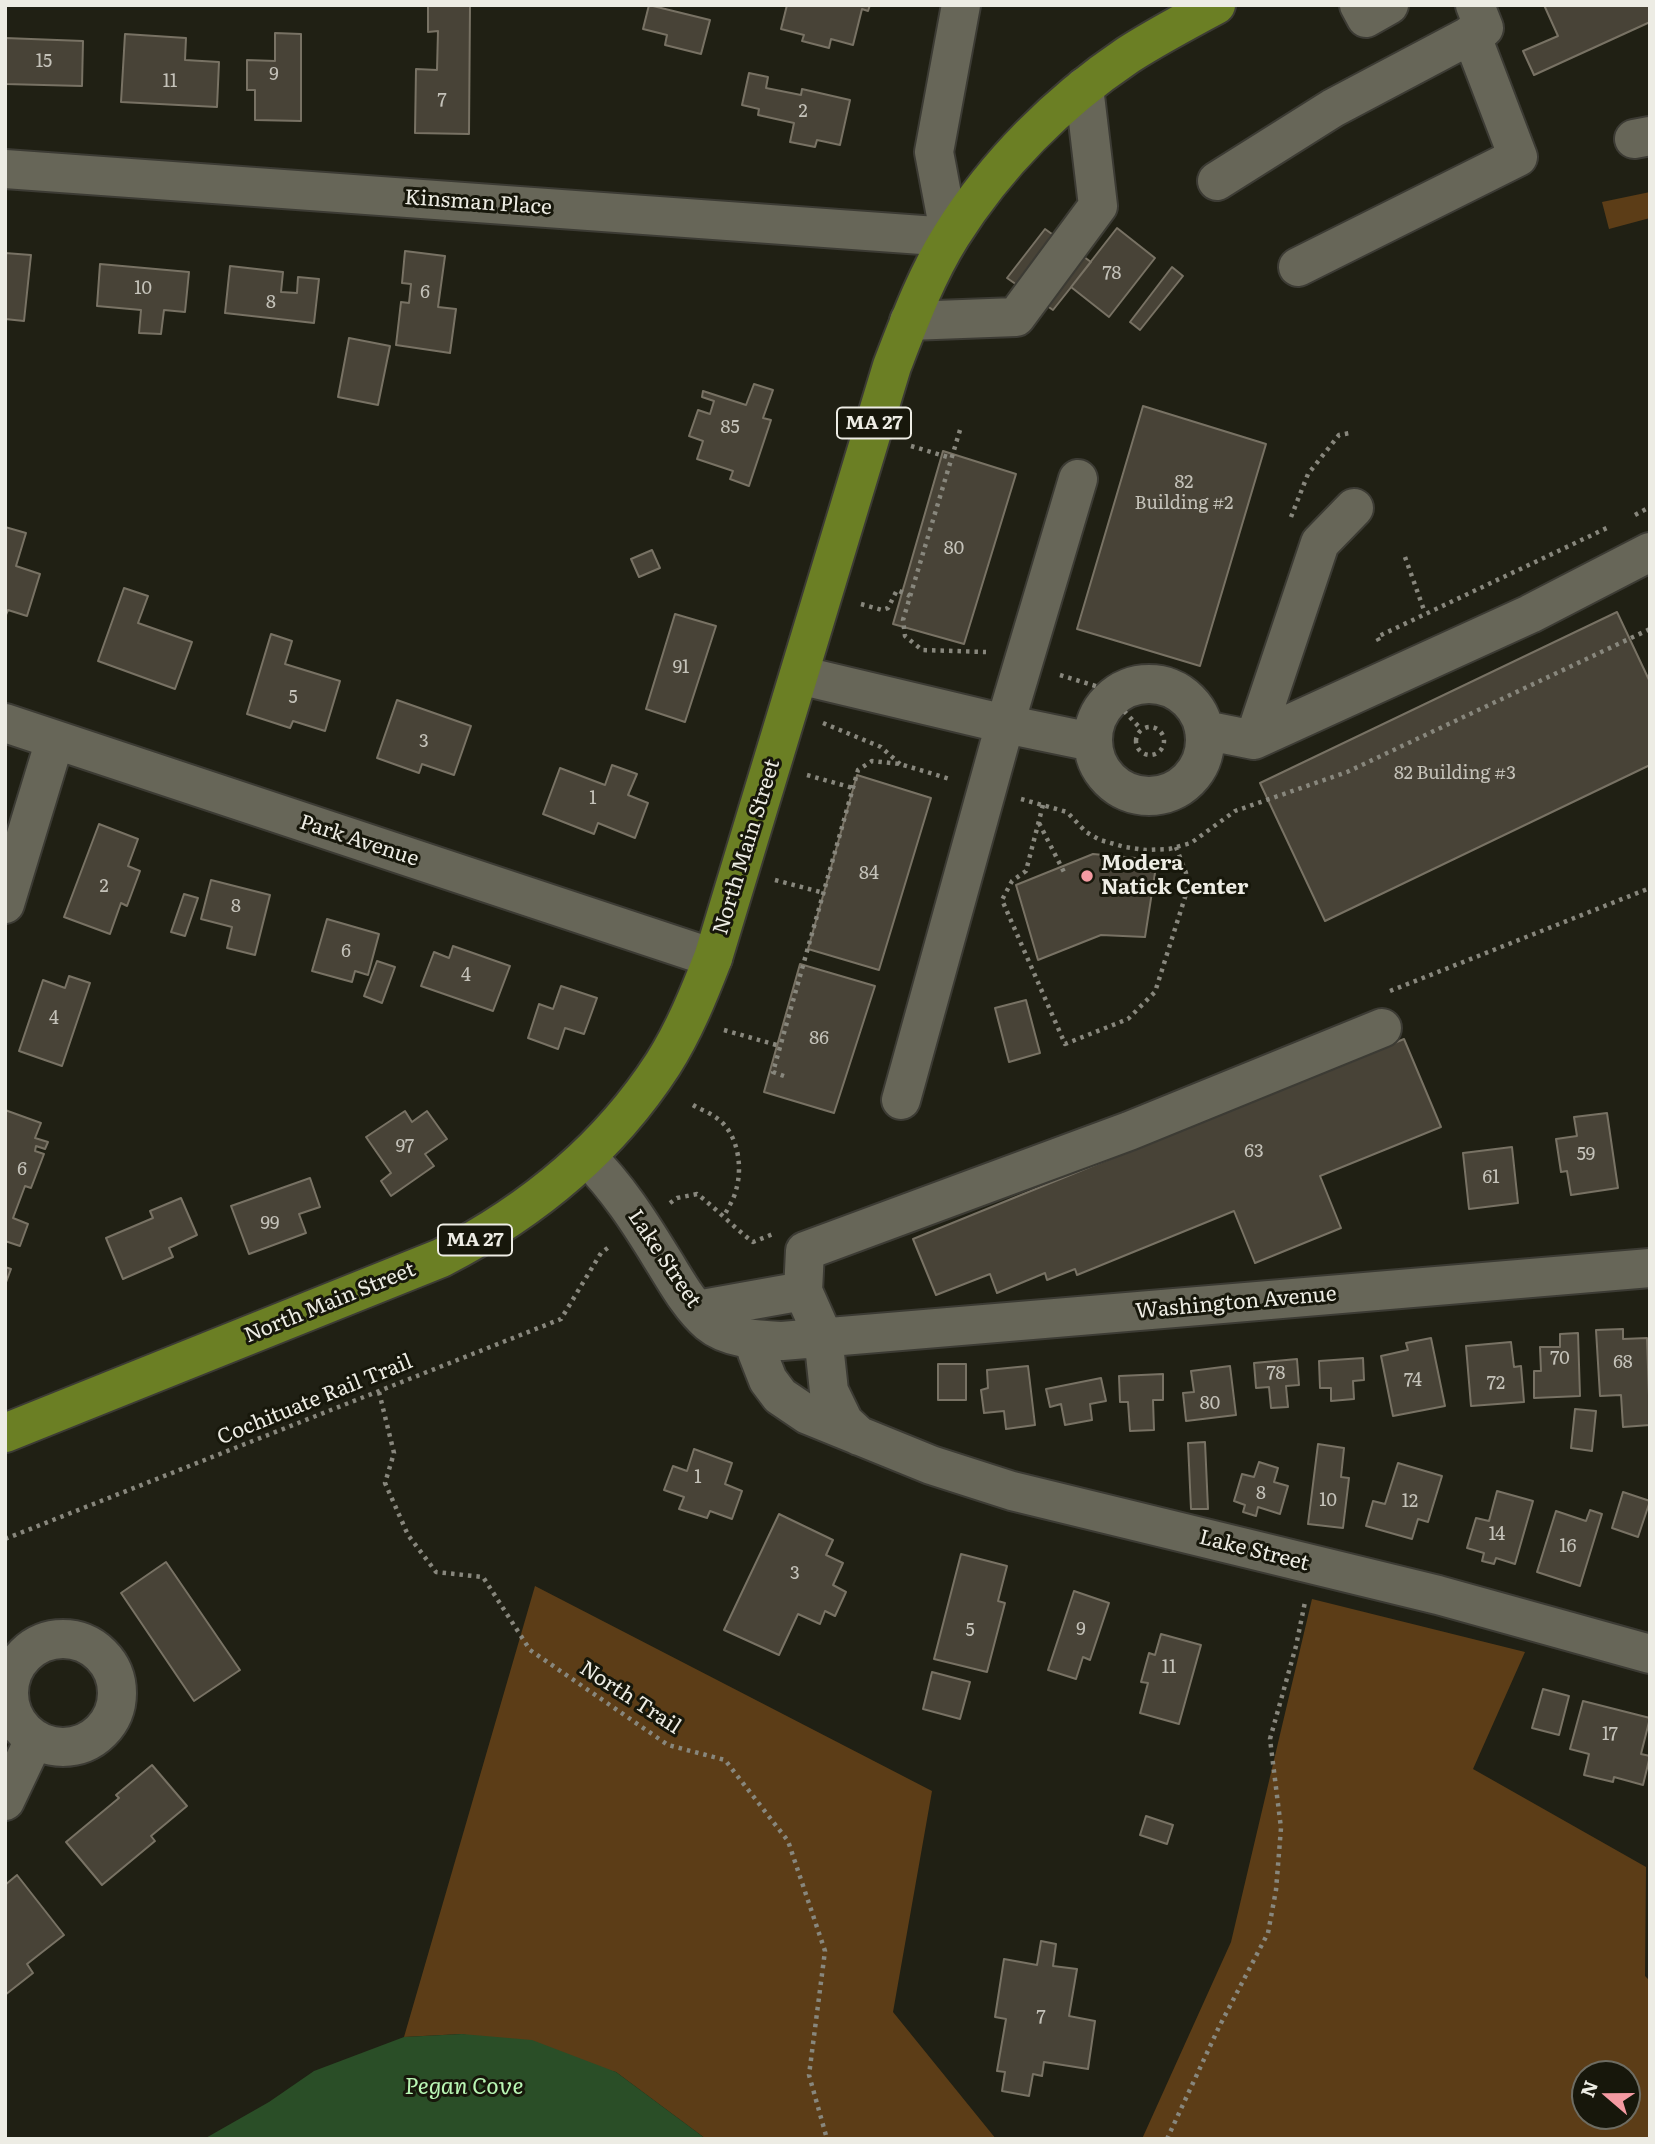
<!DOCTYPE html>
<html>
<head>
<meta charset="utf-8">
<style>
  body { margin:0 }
  #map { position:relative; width:1655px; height:2144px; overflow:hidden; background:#202014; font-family:Literata,serif }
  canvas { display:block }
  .frame { position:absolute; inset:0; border:7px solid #edece4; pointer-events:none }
  .north { position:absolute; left:1571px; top:2060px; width:70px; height:70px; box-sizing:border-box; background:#17170b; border:2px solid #6d6c62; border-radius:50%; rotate:290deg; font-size:19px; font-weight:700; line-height:28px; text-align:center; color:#edece4 }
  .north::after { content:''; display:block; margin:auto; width:24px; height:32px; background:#f49aa2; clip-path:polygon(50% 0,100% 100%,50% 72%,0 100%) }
</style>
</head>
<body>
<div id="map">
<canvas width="1655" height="2144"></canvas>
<div class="frame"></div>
<div class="north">N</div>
</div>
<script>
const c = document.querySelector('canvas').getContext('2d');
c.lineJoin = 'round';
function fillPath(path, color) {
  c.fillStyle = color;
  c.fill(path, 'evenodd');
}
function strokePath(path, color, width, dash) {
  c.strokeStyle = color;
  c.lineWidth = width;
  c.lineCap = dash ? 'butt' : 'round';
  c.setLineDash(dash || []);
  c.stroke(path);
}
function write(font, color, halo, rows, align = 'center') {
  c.font = font + ' Literata,serif';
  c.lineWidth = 6;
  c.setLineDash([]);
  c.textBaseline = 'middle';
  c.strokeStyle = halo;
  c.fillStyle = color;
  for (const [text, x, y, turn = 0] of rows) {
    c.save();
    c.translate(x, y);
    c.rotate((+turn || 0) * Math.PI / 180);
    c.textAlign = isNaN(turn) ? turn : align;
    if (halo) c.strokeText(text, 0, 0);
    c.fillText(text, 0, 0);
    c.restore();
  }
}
fillPath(new Path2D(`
  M1650,192V218L1609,229L1602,202Z
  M535,1586L932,1791L893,2012L996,2139H706L616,2072L462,2034L404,2037Z
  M1312,1599L1525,1652L1473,1769L1646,1867L1645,1976L1650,1981V2139H1142L1231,1942ZM1585,2074H1627V2116H1585Z`), '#5c3d17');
fillPath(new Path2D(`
  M462,2034L532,2040L616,2072L706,2139H204L269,2102L314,2071L404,2037Z`), '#2a4e27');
const building = new Path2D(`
  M428,5H470L469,134L415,133L416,69L437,70L438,31L428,32Z
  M649,5L710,20L701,54L665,45L667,35L643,29Z
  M787,5H870L868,11L862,9L853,45L831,39L829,48L802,41L804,35L781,29Z
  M1544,5H1650V22L1534,75L1523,51L1558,36Z
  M275,33L301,34V121L255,120V90H247V60L275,61Z
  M125,34L186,38L185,60L219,62L217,107L121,102Z
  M5,38L83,41L82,86L5,84Z
  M749,73L768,77L766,88L801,95L802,89L850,100L840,145L817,140L815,147L790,142L794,123L758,115L759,109L742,105Z
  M1117,228L1155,258L1109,317L1071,287Z
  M1045,229L1091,262L1053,310L1007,278Z
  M405,251L445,256L438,307L456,309L450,353L396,345L401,302L409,303L411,284L402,283Z
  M5,253L31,255L24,321L5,319Z
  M100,264L189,272L185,312L164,310L161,334L139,333L141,310L97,306Z
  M230,266L283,272L281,292L297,293L298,277L319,279L314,323L225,313Z
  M1172,267L1183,276L1140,330L1130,322Z
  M349,338L390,346L378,405L338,397Z
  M754,384L773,390L763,418L771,420L749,486L730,479L733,471L697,459L703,441L689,436L698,410L710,414L714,401L702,397L703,391L746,405Z
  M1143,406L1266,444L1200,666L1077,629Z
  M943,451L1016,474L964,644L893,624Z
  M5,527L26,533L16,566L40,574L27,616L8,610L5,617Z
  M652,550L660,568L639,577L631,559Z
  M124,588L148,596L138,623L192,642L175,689L98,661Z
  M1617,612L1650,682V765L1325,921L1260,783Z
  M675,614L716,626L685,722L646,709Z
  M271,634L292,641L285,664L340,681L325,731L293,721L290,728L247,714Z
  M397,700L471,726L454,775L422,764L419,773L377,758Z
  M612,765L637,774L628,795L648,803L635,838L598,823L594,834L543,814L560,768L605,785Z
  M857,775L931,798L879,970L808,949Z
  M99,824L138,839L128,866L140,871L127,906L121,903L110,934L64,917Z
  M1093,854L1157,860L1145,937L1101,935L1038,960L1016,885Z
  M211,880L270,895L255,955L227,948L232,927L201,919Z
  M184,894L198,898L185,936L171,932Z
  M327,919L379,934L368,975L355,971L352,982L312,971Z
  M453,946L510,966L493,1011L421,986L434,952L449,958Z
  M377,961L395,967L382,1003L364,996Z
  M800,964L875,986L834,1113L764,1092Z
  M69,976L90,983L62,1066L19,1051L43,980L65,988Z
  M561,986L597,998L584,1034L565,1028L558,1049L528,1038L539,1004L553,1009Z
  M1026,1000L1040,1053L1009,1062L995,1008Z
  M1404,1039L1441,1127L1320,1176L1341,1228L1255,1263L1234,1211L1077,1275L1075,1269L1047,1280L1045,1273L997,1293L990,1274L936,1295L913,1239Z
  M5,1110L41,1123L35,1138L48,1142L45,1149L36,1146L35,1151L44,1154L31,1188L25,1186L13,1218L28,1224L20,1246L5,1241Z
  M405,1111L412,1122L427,1111L447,1139L425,1154L434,1166L391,1196L381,1181L391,1173L366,1137Z
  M1607,1113L1618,1188L1571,1195L1567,1171L1561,1172L1556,1139L1577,1136L1574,1117Z
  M1512,1147L1518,1203L1469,1209L1463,1153Z
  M310,1178L320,1207L299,1214L306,1233L249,1254L231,1206Z
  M181,1198L197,1235L169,1248L173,1257L123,1279L106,1238L153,1218L150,1211Z
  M5,1267L11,1269L5,1285Z
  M1623,1329V1339L1647,1338L1650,1425L1623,1427L1621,1395L1600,1396L1596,1330Z
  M1578,1333L1580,1396L1534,1398V1371H1541L1540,1347H1560V1334Z
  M1431,1338L1445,1406L1393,1416L1381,1356L1408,1350L1406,1343Z
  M1511,1342L1514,1367L1521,1366L1524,1402L1471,1406L1466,1346Z
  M1363,1358L1364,1380L1353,1381L1354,1399L1331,1401V1388H1320L1319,1361Z
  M1297,1359L1299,1385L1286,1386L1288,1407L1271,1408L1269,1387L1256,1388L1254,1363Z
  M938,1364H966V1400H938Z
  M1028,1366L1035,1425L1006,1429L1004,1411L984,1413L981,1390L988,1388L987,1370Z
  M1230,1366L1236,1415L1186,1421L1183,1393L1194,1392L1191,1371Z
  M1163,1374V1400H1153L1154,1430L1130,1431L1128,1402H1120L1119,1376Z
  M1101,1378L1106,1401L1090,1404L1092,1420L1065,1425L1061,1404L1050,1407L1046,1389Z
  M1575,1409L1596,1411L1592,1451L1571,1448Z
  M1205,1442L1208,1509H1191L1188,1443Z
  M1318,1444L1344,1448L1341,1477L1349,1478L1343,1528L1308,1524Z
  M694,1449L732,1463L725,1484L742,1491L732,1519L710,1511L707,1518L679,1509L684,1497L664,1490L673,1466L687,1471Z
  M1259,1462L1278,1468L1274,1482L1288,1486L1280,1514L1258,1507L1256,1516L1243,1512L1245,1505L1234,1501L1242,1474L1254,1477Z
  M1398,1463L1442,1476L1428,1522L1418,1519L1412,1539L1366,1526L1373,1501L1385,1504Z
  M1497,1491L1533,1501L1515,1564L1496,1558L1494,1564L1482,1561L1484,1553L1467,1548L1476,1518L1489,1521Z
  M1623,1492L1650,1501L1638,1537L1612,1528Z
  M1590,1510L1602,1514L1580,1586L1537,1572L1556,1511L1586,1521Z
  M779,1514L833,1540L826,1555L843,1563L833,1585L846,1592L835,1616L825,1611L820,1624L798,1614L779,1655L724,1630Z
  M961,1554L1007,1566L998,1601L1005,1603L987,1672L934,1659Z
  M166,1562L240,1670L194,1701L121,1593Z
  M1074,1591L1109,1603L1090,1660L1083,1657L1076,1679L1048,1670Z
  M1161,1634L1201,1645L1179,1724L1140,1713L1148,1683L1141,1682L1149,1653L1155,1655Z
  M932,1672L970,1682L960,1719L923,1709Z
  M1543,1689L1569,1696L1559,1735L1532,1728Z
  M1583,1701L1650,1718L1641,1754L1650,1756L1643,1785L1614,1777L1613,1782L1584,1775L1589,1754L1570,1749Z
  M152,1765L187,1806L151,1836L155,1841L102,1885L66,1842L119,1798L116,1795Z
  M1146,1816L1173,1825L1167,1844L1140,1835Z
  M17,1875L64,1935L27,1964L33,1973L5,1995V1885Z
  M1041,1941L1056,1944L1053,1966L1077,1969L1069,2016L1095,2021L1088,2069L1044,2062L1042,2076L1033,2074L1029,2096L1002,2091L1005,2072L997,2071L1006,2019L995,2017L1004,1959L1037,1965Z`);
fillPath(building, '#484337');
strokePath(building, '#787264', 2);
const minor = new Path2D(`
  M1359,5L1366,18L1389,5
  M1634,139L1650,136
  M5,169L950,237L934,152L961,5
  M1217,181L1333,108L1484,28L1475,5
  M1298,267L1518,157L1471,34
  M909,321L1016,317L1098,206L1084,87
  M799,675L1005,724L1092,742
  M1093 740a56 56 0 1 1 112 0a56 56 0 1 1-112 0Z
  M5,723L713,958
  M1204,730L1254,740L1530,614L1650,552
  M1254,740L1320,543L1354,508
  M5,904L55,740
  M901,1100L1005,724L1078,479
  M587,1157C617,1187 639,1221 661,1257C675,1279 689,1306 709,1323C728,1339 758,1340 782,1341L1650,1268
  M803,1291L805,1251L1129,1131L1382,1028
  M697,1310L803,1291L823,1336L829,1391L844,1422L859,1436
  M756,1340L757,1352L768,1380L780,1396L808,1415L931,1465L1012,1491L1438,1595L1650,1654
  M9 1693a54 54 0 1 1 108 0a54 54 0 1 1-108 0Z
  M5,1801L34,1740`);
const major = new Path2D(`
  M5,1433L441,1258C531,1212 608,1149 663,1064C684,1031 699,994 713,958L892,366C909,322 926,276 951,236C996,164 1058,102 1128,55C1156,37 1186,21 1216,5`);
strokePath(minor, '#3c3b34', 42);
strokePath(major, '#3c3b34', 42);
strokePath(new Path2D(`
  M960,430L903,620L905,636L922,650L986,652
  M911,446L951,458
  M1635,515L1650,507
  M1291,517L1308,474L1339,435L1350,433
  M1405,557L1425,613
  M861,604L882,610L888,608L897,590L910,596
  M1379,641L1377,637L1611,526
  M1060,675L1099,687
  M1124,711L1141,729
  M823,723L881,747L900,764
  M1136 741a14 14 0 1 1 28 0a14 14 0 1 1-28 0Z
  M807,775L853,788
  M1021,799L1067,812L1086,832L1100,840L1125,847L1146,850L1169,849L1191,843L1235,811L1347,772L1650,629
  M1043,805L1026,871L1012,881L1002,900L1065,1044L1128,1019L1155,992L1187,891L1186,873L1176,847
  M1039,823L1066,876
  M775,880L824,893
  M1390,991L1650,888
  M724,1030L780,1046
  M784,1076L773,1072L858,770L872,761L900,764L950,779
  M693,1105C701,1110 711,1113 718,1119C738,1134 743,1167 736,1190C734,1199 728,1208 724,1216
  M670,1203L677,1198L697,1194C717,1209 733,1227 753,1242L773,1234
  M379,1392L394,1453L385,1483L408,1535L436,1572L483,1577L530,1650L668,1745L725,1760L788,1841L825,1951L809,2075L827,2139
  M5,1539L561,1319L601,1253L609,1247
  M1167,2139L1219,2027L1268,1933L1276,1890L1281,1828L1270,1739L1296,1646L1305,1602`), '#88877d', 4.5, [3.5, 5]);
strokePath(minor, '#676658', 38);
strokePath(major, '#6b7f24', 38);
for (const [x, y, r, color] of [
  [1087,876,7,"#f49aa2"]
]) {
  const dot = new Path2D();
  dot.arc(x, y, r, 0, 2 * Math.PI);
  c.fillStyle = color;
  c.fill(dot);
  strokePath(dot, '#17170b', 2.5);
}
write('18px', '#c4c2b9', null, [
  ["15",44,62],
  ["9",274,75],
  ["11",170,82],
  ["7",442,101],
  ["2",803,112],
  ["78",1112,274],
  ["10",143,289],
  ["6",425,293],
  ["8",271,303],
  ["85",730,428],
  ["82",1184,483],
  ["Building #2",1184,504],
  ["80",954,549],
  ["91",681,668],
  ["5",293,698],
  ["3",424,742],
  ["82 Building #3",1455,774],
  ["1",593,799],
  ["84",869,874],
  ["2",104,887],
  ["8",236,907],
  ["6",346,952],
  ["4",466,976],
  ["4",54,1019],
  ["86",819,1039],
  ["97",405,1147],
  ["63",1254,1152],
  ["59",1586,1155],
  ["6",22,1170],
  ["61",1491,1178],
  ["99",270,1224],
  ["70",1560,1359],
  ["68",1623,1363],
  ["78",1276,1374],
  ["74",1413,1381],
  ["72",1496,1384],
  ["80",1210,1404],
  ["1",698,1478],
  ["8",1261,1494],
  ["10",1328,1501],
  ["12",1410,1502],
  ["14",1497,1535],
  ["16",1568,1547],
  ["3",795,1574],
  ["9",1081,1630],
  ["5",970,1631],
  ["11",1169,1668],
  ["17",1610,1735],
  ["7",1041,2018]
]);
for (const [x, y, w] of [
  [874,423,74],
  [475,1240,74]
]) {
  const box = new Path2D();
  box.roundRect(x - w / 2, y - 15.5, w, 31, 5);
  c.fillStyle = '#17170b';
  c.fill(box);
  strokePath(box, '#edece4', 2);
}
write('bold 19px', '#edece4', null, [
  ["MA 27",874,423],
  ["MA 27",475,1240]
]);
write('21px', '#edece4', '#17170b', [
  ["Kinsman Place",478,203,4],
  ["Park Avenue",359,841,18],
  ["North Main Street",747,847,-73],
  ["Lake Street",664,1259,56],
  ["North Main Street",330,1303,-22],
  ["Washington Avenue",1236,1303,-5],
  ["Cochituate Rail Trail",315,1400,-22],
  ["Lake Street",1254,1551,14],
  ["North Trail",630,1698,33]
]);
write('bold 21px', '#edece4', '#17170b', [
  ["Modera",1101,864],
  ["Natick Center",1101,888]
], 'left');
write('italic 23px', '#b9f6b4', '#17170b', [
  ["Pegan Cove",464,2087]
]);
</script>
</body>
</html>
